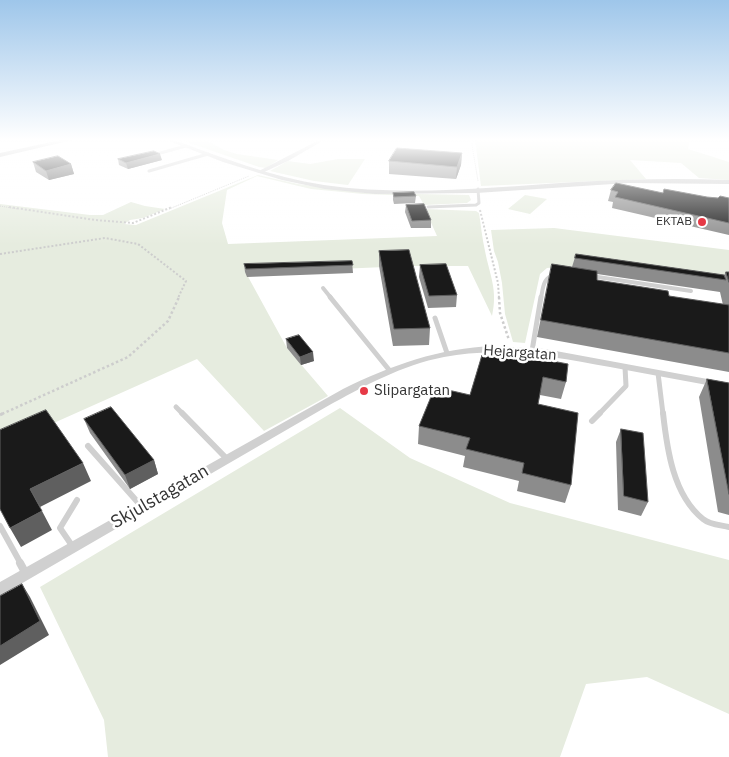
<!DOCTYPE html>
<html>
<head>
<meta charset="utf-8">
<style>
  body { margin:0 }
  canvas { display:block; background:#fff }
</style>
</head>
<body>
<canvas width="729" height="757"></canvas>
<script>
const c = document.querySelector('canvas').getContext('2d');
c.lineJoin = 'round';
function fillPath(path, color) {
  c.fillStyle = color;
  c.fill(path, 'evenodd');
}
function strokePath(path, color, width, dash) {
  c.strokeStyle = color;
  c.lineWidth = width;
  c.lineCap = dash ? 'butt' : 'round';
  c.setLineDash(dash || []);
  c.stroke(path);
}
function write(font, color, halo, rows, align = 'center') {
  c.font = font + ' "IBM Plex Sans",sans-serif';
  c.lineWidth = 5;
  c.setLineDash([]);
  c.textBaseline = 'middle';
  c.strokeStyle = halo;
  c.fillStyle = color;
  for (const [text, x, y, turn = 0] of rows) {
    c.save();
    c.translate(x, y);
    c.rotate((+turn || 0) * Math.PI / 180);
    c.textAlign = isNaN(turn) ? turn : align;
    if (halo) c.strokeText(text, 0, 0);
    c.fillText(text, 0, 0);
    c.restore();
  }
}
fillPath(new Path2D(`
  M178,139H204L224,150L237,154L278,160L266,168L259,167Z
  M475,139H689L688,149L729,162V180L699,178L681,163L630,160L646,179L481,186Z
  M338,159H365L348,185L314,181L270,171L288,161L310,164Z
  M258,175L298,184L367,193L469,195L471,200L467,203L424,205L419,196L363,194L311,189L257,176L227,190L222,223L228,244L437,236L425,209L476,211L479,213C481,225 482,238 485,251C490,276 498,290 492,316L468,266H408L246,273L287,348L328,396L264,431L197,359L0,447V204L90,215H103L131,202L145,206L165,209L143,218L130,220L124,224L136,225Z
  M525,195L547,199L530,214L508,209Z
  M554,228L729,250V289L573,266L547,268L540,274L525,343L513,342L505,314L502,283L498,262L494,251L491,230Z
  M340,408L410,458L510,503L729,560V714L647,677L586,684L560,757H108L104,720L40,587Z`), '#e6ecdf');
strokePath(new Path2D(`
  M471,139L478,181
  M0,206L18,209
  M169,209L249,176`), '#cdcdcd', 1, [1, 1]);
strokePath(new Path2D(`
  M9,207L95,220L133,223L172,207
  M480,210L498,283L499,298
  M0,254L105,238L138,244L186,281L178,298`), '#cdcdcd', 2, [2, 2]);
strokePath(new Path2D(`
  M499,297L500,313L509,340
  M2,414L128,357L168,321L179,297`), '#cdcdcd', 2.5, [2.5, 2.5]);
strokePath(new Path2D(`
  M0,415L4,413`), '#cdcdcd', 3, [3, 3]);
strokePath(new Path2D(`
  M153,155L186,146
  M149,171L208,154
  M428,207L476,205L479,203L478,189`), '#d0d0d0', 3);
strokePath(new Path2D(`
  M591,276L691,291
  M323,288L331,298
  M541,298C543,288 543,277 555,275`), '#d0d0d0', 4);
strokePath(new Path2D(`
  M330,297L390,371
  M435,318L447,353
  M532,351L541,297
  M658,373L663,414
  M176,407L183,414
  M599,414L626,386L625,367`), '#d0d0d0', 5);
strokePath(new Path2D(`
  M182,413L227,459
  M663,413C667,449 673,495 703,519C710,525 721,525 729,527
  M592,421L600,413
  M88,446L142,507
  M0,526L21,564
  M73,547L60,528L77,500`), '#d0d0d0', 6);
strokePath(new Path2D(`
  M20,563L26,574`), '#d0d0d0', 8);
fillPath(new Path2D(`
  M321,139H326L288,161L262,173L257,172Z
  M494,346L545,349L729,383V389C689,382 649,374 610,367C555,357 500,346 444,357C402,365 364,386 326,407L0,596V582L343,389C392,365 439,348 494,346Z`), '#d0d0d0');
fillPath(new Path2D(`
  M164,139H171C221,157 271,177 324,185C408,197 493,187 577,182C628,179 678,178 729,180V184L628,183L476,193L375,194L325,189L282,180L223,162Z`), '#d0d0d0');
fillPath(new Path2D(`
  M65,139H77L0,157V153Z`), '#bdbdbd');
fillPath(new Path2D(`
  M462,153L461,165L456,179L389,174V161Z
  M118,159L162,160L128,169L119,165Z
  M33,162L71,164L74,174L49,180L36,172Z
  M611,190L663,193L718,198H729V235L612,208L613,202L608,201Z
  M393,193L416,196L415,203L394,204L393,200Z
  M406,205L431,220V228H411L405,212Z
  M379,251L430,328L429,345L393,346L379,266Z
  M576,254L724,275L726,272H729V372L537,337L552,264L572,267ZM597,274L720,292L723,305L669,296L597,280Z
  M352,261L353,273L247,277L245,272L244,264Z
  M420,265L457,295L456,307L428,308L419,277Z
  M286,339L314,361L301,365L287,348Z
  M482,355L566,382L561,399L540,395L538,404L571,485L565,503L517,491L519,481L463,467L465,456L418,444L419,426L470,395Z
  M707,379L729,383V515L718,512L699,397Z
  M84,419L154,460L158,474L130,489L90,433Z
  M621,429L648,502L641,516L618,510L616,442Z`), '#8c8c8c');
fillPath(new Path2D(`
  M462,153L461,165L456,179L457,167Z
  M160,154L162,160L128,169L126,163Z
  M71,164L74,174L49,180L46,171Z
  M313,352L314,361L301,365L300,357Z
  M154,460L158,474L130,489L125,475Z
  M83,463L91,481L40,507L30,489Z
  M42,511L52,530L21,547L10,528Z
  M22,584L30,597L49,635L0,665V646Z`), '#5f5f5f');
const building = new Path2D(`
  M397,148L462,153L457,167L389,161Z
  M154,151L160,154L126,163L118,159Z
  M58,156L71,164L46,171L33,162Z
  M616,183L663,193L664,189L707,197L718,198L720,196L729,198V223L615,197L618,192L611,190Z
  M414,192L416,196L394,197L393,193Z
  M424,204L431,220L412,221L406,205Z
  M409,250L430,328L394,329L379,251Z
  M576,254L724,275L726,280L575,258Z
  M352,261L353,265L246,269L244,264Z
  M446,264L457,295L429,296L420,265Z
  M552,264L597,271V280L668,291L669,296L729,305V353L541,320Z
  M726,272H729V282Z
  M299,335L313,352L300,357L286,339Z
  M494,350L568,364L566,382L543,377L538,404L578,413L571,485L522,473L524,463L466,449L470,438L419,426L435,387L470,395L482,355L492,357Z
  M707,379L729,383V494Z
  M111,407L154,460L125,475L84,419Z
  M46,410L83,463L30,489L42,511L10,528L0,509V430Z
  M621,429L643,433L648,502L624,496Z
  M22,584L40,621L0,646V596Z`);
fillPath(building, '#1a1a1a');
strokePath(building, '#5f5f5f', 1);
const sky = c.createLinearGradient(0, 0, 0, 245);
sky.addColorStop(0, '#9ec6ea');
sky.addColorStop(0.57, '#fff');
sky.addColorStop(1, '#ffffff00');
c.fillStyle = sky;
c.fillRect(0, 0, 729, 245);
for (const [x, y, r, color] of [
  [702,222,5,"#e63946"],
  [364,391,5,"#e63946"]
]) {
  const dot = new Path2D();
  dot.arc(x, y, r, 0, 2 * Math.PI);
  c.fillStyle = color;
  c.fill(dot);
  strokePath(dot, '#fff', 2);
}
write('12px', '#333', '#fff', [
  ["EKTAB",692,222]
], 'right');
write('15px', '#333', '#fff', [
  ["Hejargatan",520,353,4]
]);
write('15px', '#333', '#fff', [
  ["Slipargatan",374,391]
], 'left');
write('18px', '#333', '#fff', [
  ["Skjulstagatan",160,497,-30]
]);
</script>
</body>
</html>
